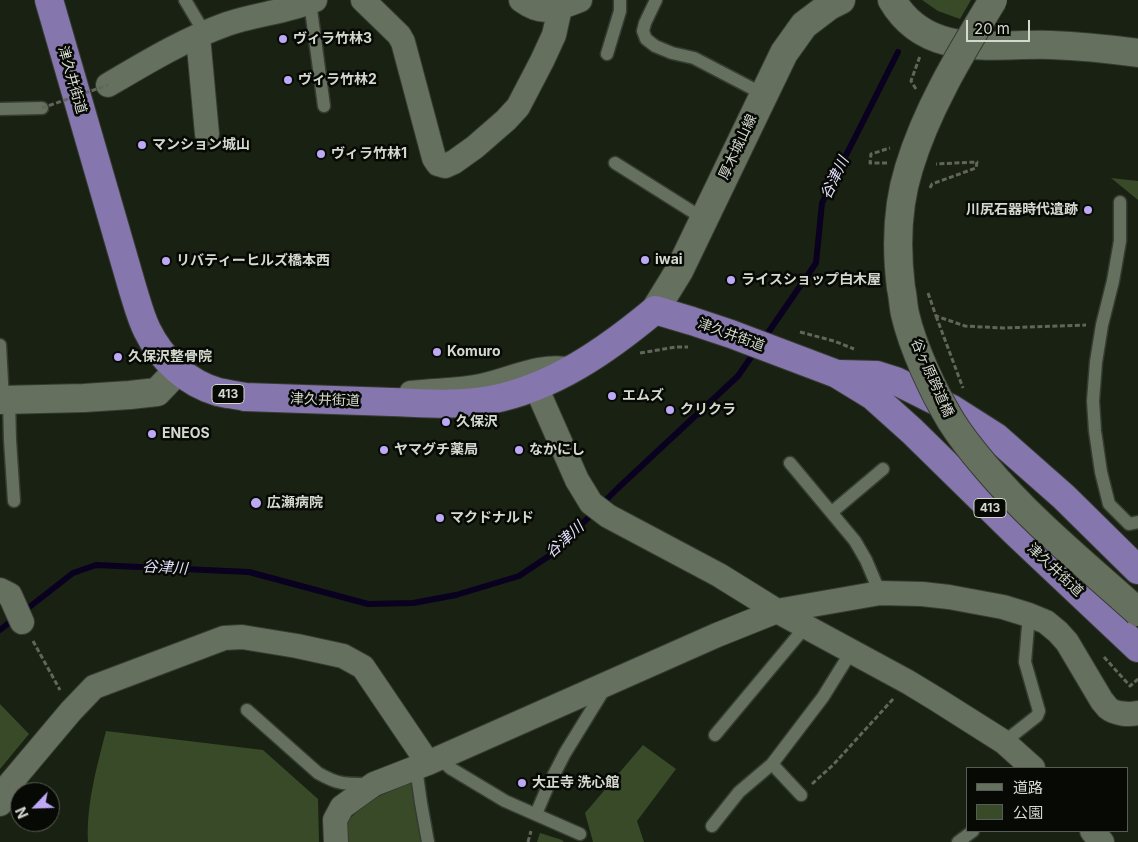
<!DOCTYPE html>
<html>
<head>
<meta charset="utf-8">
<style>
  body { margin:0 }
  #map { position:relative; width:1138px; height:842px; overflow:hidden; background:#192113; font-family:Inter,"Noto Sans JP",sans-serif }
  canvas { display:block }
  .legend { position:absolute; left:966px; top:767px; width:162px; height:65px; box-sizing:border-box; background:#070905; border:1px solid #595c56; margin:0; padding:6px 9px; list-style:none; font-size:15px; color:#d4d9cf }
  .legend li { display:flex; align-items:center; gap:10px; height:25px }
  .legend b { width:25px; border:1px solid #595c56 }
  .north { position:absolute; left:10px; top:782px; width:50px; height:50px; box-sizing:border-box; background:#070905; border:1px solid #595c56; border-radius:50%; rotate:246deg; font-size:14px; font-weight:700; line-height:20px; text-align:center; color:#d4d9cf }
  .north::after { content:''; display:block; margin:auto; width:18px; height:22px; background:#bda9f5; clip-path:polygon(50% 0,100% 100%,50% 72%,0 100%) }
  .scale { position:absolute; left:966px; top:20px; width:64px; height:22px; box-sizing:border-box; border:2px solid #d4d9cf; border-top:0; padding-left:6px; font-size:15px; line-height:18px; white-space:nowrap; color:#d4d9cf; -webkit-text-stroke:4px #070905; paint-order:stroke }
</style>
</head>
<body>
<div id="map">
<canvas width="1138" height="842"></canvas>
<ul class="legend">
<li><b style="height:6px;background:#66705e"></b>道路</li>
<li><b style="height:14px;background:#384a27"></b>公園</li>
</ul>
<div class="north">N</div>
<div class="scale">20 m</div>
</div>
<script>
const c = document.querySelector('canvas').getContext('2d');
c.lineJoin = 'round';
function fillPath(path, color) {
  c.fillStyle = color;
  c.fill(path, 'evenodd');
}
function strokePath(path, color, width, dash) {
  c.strokeStyle = color;
  c.lineWidth = width;
  c.lineCap = dash ? 'butt' : 'round';
  c.setLineDash(dash || []);
  c.stroke(path);
}
function write(font, color, halo, rows, align = 'center') {
  c.font = font + ' Inter,"Noto Sans JP",sans-serif';
  c.lineWidth = 5;
  c.setLineDash([]);
  c.textBaseline = 'middle';
  c.strokeStyle = halo;
  c.fillStyle = color;
  for (const [text, x, y, turn = 0] of rows) {
    c.save();
    c.translate(x, y);
    c.rotate((+turn || 0) * Math.PI / 180);
    c.textAlign = isNaN(turn) ? turn : align;
    if (halo) c.strokeText(text, 0, 0);
    c.fillText(text, 0, 0);
    c.restore();
  }
}
fillPath(new Path2D(`
  M922,0H971L960,19L938,11Z
  M1111,178L1138,181V200Z
  M0,704L29,734L0,769Z
  M106,731L263,750L318,799L319,842H88C86,805 97,766 106,731Z
  M643,745L676,769L637,821L644,842H593L585,813Z
  M411,782L423,842H342L341,827L368,801Z
  M540,833L562,840L564,842H537Z`), '#384a27');
strokePath(new Path2D(`
  M763,340L816,263L822,203L898,52
  M23,612L73,573L96,565L249,572L368,604L413,603L456,595L519,576L552,554L618,488L738,376L756,350
  M0,630L15,618`), '#0a001f', 6);
const service = new Path2D(`
  M185,0L204,32
  M656,0L645,23L643,31L646,39L655,46L672,53L694,58L763,94
  M310,2L324,106
  M607,54L620,11V0
  M0,109L42,108
  M615,163L704,219
  M1120,202V241L1113,281L1102,325L1096,362L1093,401L1095,431L1101,472L1109,504L1129,524L1138,522
  M0,345L3,400
  M9,400L10,440L14,501
  M790,463L855,541L866,560L880,593
  M832,512L883,469
  M247,710L318,773C339,785 345,784 369,784
  M715,735L806,626
  M1004,742L1037,716L1039,711L1025,662L1029,615
  M441,758L445,763L450,768L505,801L580,834
  M772,764L801,795
  M416,768L421,803L428,842
  M536,814L548,786L565,753L605,688
  M712,826L739,792L772,764L823,697L851,652
  M958,842L973,831`);
const minor = new Path2D(`
  M363,0L399,35L403,42L434,158L438,164L445,166L454,162L475,147L506,120L518,107L542,61L554,35L560,8
  M521,0C544,17 556,9 580,0
  M198,36L207,134
  M108,85C147,62 185,39 227,24C256,14 287,12 315,0
  M536,387L577,480L591,503L608,516L719,575L777,611L908,682L936,699L1004,742L1033,768
  M411,393C434,390 458,391 481,386C511,380 539,363 572,370
  M0,590L10,595L22,622
  M0,804L7,787L71,711L94,687L224,638L242,637L297,646L343,656L363,667L428,763
  M1092,831L1102,842
  M336,842L335,820L342,807L374,784L428,763L717,635L777,611L880,593L922,594L949,597L1003,607L1029,615L1046,622L1058,632L1067,642L1102,701C1104,703 1106,706 1108,708C1115,714 1129,715 1138,713`);
const tertiary = new Path2D(`
  M0,400L84,398L130,395L157,392L178,370`);
const secondary = new Path2D(`
  M892,0C927,60 993,43 1051,45C1080,46 1109,49 1138,53
  M655,310L679,271L784,53L804,25L829,6L841,0`);
const trunk = new Path2D(`
  M49,0L133,290C137,303 141,318 147,330C161,359 187,383 218,392C227,394 236,395 245,397C294,399 343,400 392,402C425,403 458,406 490,400C553,388 607,350 655,310L692,321L731,334L837,374L873,396L912,431L1015,532L1138,648
  M839,374L877,375L896,381L952,409L996,437L1064,497L1138,570`);
strokePath(service, '#373c32', 15);
strokePath(minor, '#373c32', 26);
strokePath(tertiary, '#373c32', 30);
strokePath(secondary, '#373c32', 30);
strokePath(trunk, '#373c32', 30);
strokePath(new Path2D(`
  M916,89L911,81L920,56
  M887,163H870L871,154L890,148
  M930,188L932,184L976,168L977,162L936,164
  M928,293L936,316L965,326L1003,328L1086,325
  M936,316L963,388
  M800,332L834,341L854,349
  M640,353L676,347H688
  M33,641L60,690
  M1104,657L1130,686L1138,679
  M812,784L833,765L894,698
  M528,842L531,831`), '#60665a', 3, [5, 2.5]);
strokePath(service, '#66705e', 12);
strokePath(minor, '#66705e', 24);
strokePath(tertiary, '#66705e', 28);
strokePath(secondary, '#66705e', 28);
strokePath(trunk, '#8577ae', 28);
const secondaryBridge = new Path2D(`
  M993,0C961,53 927,108 909,168C897,206 896,248 901,288C903,296 903,305 905,314C913,348 933,391 951,421C961,437 973,452 985,466C1030,520 1086,565 1138,612`);
strokePath(secondaryBridge, '#373c32', 30, []);
strokePath(new Path2D(`
  M42,108L108,85`), '#60665a', 3, [5, 2.5]);
strokePath(secondaryBridge, '#66705e', 28);
for (const [x, y, r, color] of [
  [283,39,5,"#bda9f5"],
  [288,80,5,"#bda9f5"],
  [142,145,5,"#bda9f5"],
  [321,154,5,"#bda9f5"],
  [1088,210,5,"#bda9f5"],
  [645,260,5,"#bda9f5"],
  [166,261,5,"#bda9f5"],
  [731,280,5,"#bda9f5"],
  [437,352,5,"#bda9f5"],
  [118,357,5,"#bda9f5"],
  [612,396,5,"#bda9f5"],
  [670,410,5,"#bda9f5"],
  [446,422,5,"#bda9f5"],
  [152,434,5,"#bda9f5"],
  [384,450,5,"#bda9f5"],
  [519,450,5,"#bda9f5"],
  [256,503,6,"#bda9f5"],
  [440,518,5,"#bda9f5"],
  [522,783,5,"#bda9f5"]
]) {
  const dot = new Path2D();
  dot.arc(x, y, r, 0, 2 * Math.PI);
  c.fillStyle = color;
  c.fill(dot);
  strokePath(dot, '#070905', 2);
}
for (const [x, y, w] of [
  [228,394,32],
  [990,508,32]
]) {
  const box = new Path2D();
  box.roundRect(x - w / 2, y - 9.5, w, 19, 4);
  c.fillStyle = '#070905';
  c.fill(box);
  strokePath(box, '#d4d9cf', 1);
}
write('bold 12px', '#d4d9cf', null, [
  ["413",228,394],
  ["413",990,508]
]);
write('bold 14px', '#d4d9cf', '#070905', [
  ["ヴィラ竹林3",293,39],
  ["ヴィラ竹林2",298,80],
  ["マンション城山",152,145],
  ["ヴィラ竹林1",331,154],
  ["川尻石器時代遺跡",1078,210,"right"],
  ["iwai",655,260],
  ["リバティーヒルズ橋本西",176,261],
  ["ライスショップ白木屋",741,280],
  ["Komuro",447,352],
  ["久保沢整骨院",128,357],
  ["エムズ",622,396],
  ["クリクラ",680,410],
  ["久保沢",456,422],
  ["ENEOS",162,434],
  ["ヤマグチ薬局",394,450],
  ["なかにし",529,450],
  ["広瀬病院",267,503],
  ["マクドナルド",450,518],
  ["大正寺 洗心館",532,783]
], 'left');
write('14px', '#d4d9cf', '#070905', [
  ["津久井街道",72,80,74],
  ["厚木城山線",738,147,-65],
  ["津久井街道",731,335,20],
  ["谷ヶ原跨道橋",932,378,66],
  ["津久井街道",325,400,2],
  ["津久井街道",1055,570,43]
]);
write('italic 15px', '#e5dffd', '#070905', [
  ["谷津川",835,178,-64],
  ["谷津川",565,540,-42],
  ["谷津川",165,568,3]
]);
</script>
</body>
</html>
